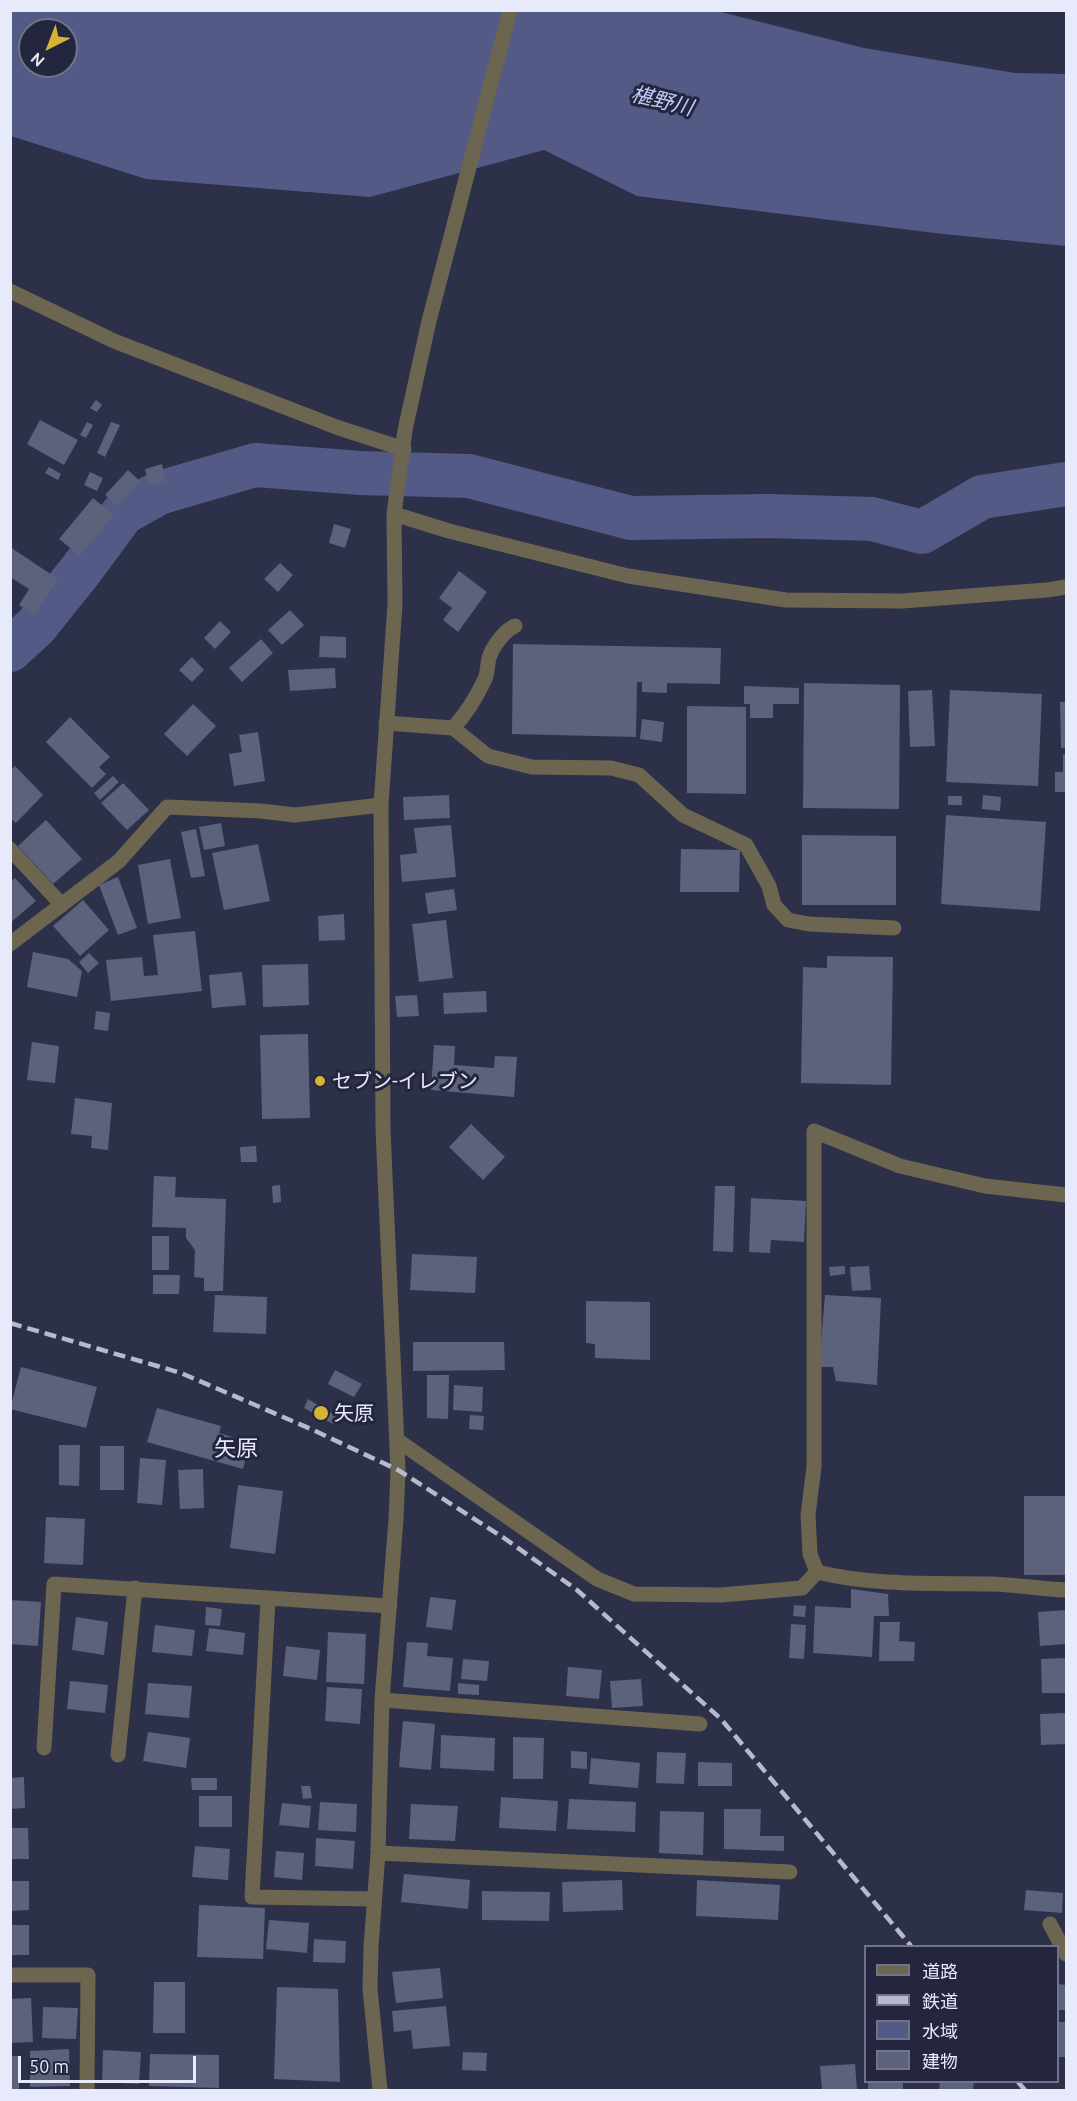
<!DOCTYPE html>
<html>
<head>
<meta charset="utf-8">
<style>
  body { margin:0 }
  #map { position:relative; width:1077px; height:2101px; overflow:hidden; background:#2d3049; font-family:Ubuntu,"Noto Sans JP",sans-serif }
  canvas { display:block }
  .frame { position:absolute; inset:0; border:12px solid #e7eafa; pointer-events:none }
  .legend { position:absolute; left:864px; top:1945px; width:195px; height:138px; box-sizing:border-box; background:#23263e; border:2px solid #717489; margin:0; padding:8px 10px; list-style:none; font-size:18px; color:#e7eafa }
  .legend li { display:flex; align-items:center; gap:12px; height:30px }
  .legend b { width:30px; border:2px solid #717489 }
  .north { position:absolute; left:18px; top:18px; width:60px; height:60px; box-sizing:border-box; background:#23263e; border:2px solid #717489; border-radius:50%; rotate:222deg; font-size:16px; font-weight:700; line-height:24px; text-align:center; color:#e7eafa }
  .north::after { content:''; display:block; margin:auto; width:21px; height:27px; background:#d7b434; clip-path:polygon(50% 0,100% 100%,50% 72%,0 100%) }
  .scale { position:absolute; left:18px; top:2056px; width:178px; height:27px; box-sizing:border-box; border:3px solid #e7eafa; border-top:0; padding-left:8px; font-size:18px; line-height:21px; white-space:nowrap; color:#e7eafa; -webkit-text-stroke:4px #23263e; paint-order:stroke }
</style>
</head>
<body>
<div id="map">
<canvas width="1077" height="2101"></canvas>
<div class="frame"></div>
<ul class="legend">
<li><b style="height:8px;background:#6c6550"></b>道路</li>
<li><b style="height:8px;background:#b7bacc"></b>鉄道</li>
<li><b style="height:16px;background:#535a86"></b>水域</li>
<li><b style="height:16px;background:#5c617c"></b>建物</li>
</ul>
<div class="north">N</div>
<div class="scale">50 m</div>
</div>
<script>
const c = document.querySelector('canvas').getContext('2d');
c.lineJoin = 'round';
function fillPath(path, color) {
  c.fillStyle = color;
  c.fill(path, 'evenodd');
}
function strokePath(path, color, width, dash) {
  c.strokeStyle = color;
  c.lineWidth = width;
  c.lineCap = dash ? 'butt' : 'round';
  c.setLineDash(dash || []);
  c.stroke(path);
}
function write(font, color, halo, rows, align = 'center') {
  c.font = font + ' Ubuntu,"Noto Sans JP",sans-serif';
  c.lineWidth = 6;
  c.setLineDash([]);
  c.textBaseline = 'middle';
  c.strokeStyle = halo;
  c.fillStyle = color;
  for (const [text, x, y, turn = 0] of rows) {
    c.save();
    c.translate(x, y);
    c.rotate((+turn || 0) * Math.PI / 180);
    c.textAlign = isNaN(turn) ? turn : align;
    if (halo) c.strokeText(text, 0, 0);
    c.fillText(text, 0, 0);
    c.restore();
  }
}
fillPath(new Path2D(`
  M713,10L864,48L1015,73L1066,74V246L943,234L637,196L544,150L370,197L146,179L11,136L10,11ZM30,30H66V66H30Z`), '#535a86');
strokePath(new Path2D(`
  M10,650L36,626L81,570L123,513L159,493L255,465L361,473L469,476L631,518L769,516L872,519L922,532L982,497L1066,484`), '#535a86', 44);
fillPath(new Path2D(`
  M96,400L102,405L97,412L90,408Z
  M40,420L78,440L64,465L27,444Z
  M87,422L93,425L86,438L80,435Z
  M111,422L120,425L105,457L97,453Z
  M162,464L166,481L149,486L145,469Z
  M49,467L61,474L58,480L45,473Z
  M128,470L141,482L117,506L105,495Z
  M90,472L103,478L97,491L84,485Z
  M93,498L114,515L80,556L59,539Z
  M334,524L351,529L345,548L329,543Z
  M10,547L58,579L34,615L19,605L29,589L10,577Z
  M280,563L293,575L278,592L264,579Z
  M459,571L487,592L458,632L443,620L452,608L439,598Z
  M290,610L304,625L282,645L268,630Z
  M220,621L231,632L215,649L204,638Z
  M320,636L346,637V658L319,657Z
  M261,639L273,653L242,682L229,668Z
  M513,644L721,648L720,684L667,683V693L642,692V682H637L636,737L512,734Z
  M192,657L204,670L192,682L179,670Z
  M335,668L336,688L290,691L288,670Z
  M804,683L900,685L899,809L803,808Z
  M744,686L799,688V704H773V718H750V704H744Z
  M932,690L935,746L910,747L908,691Z
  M950,690L1042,694L1038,786L946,782Z
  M1060,702H1066V748H1061Z
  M193,704L216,726L187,756L164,734Z
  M687,706L746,707V794L687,793Z
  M70,717L110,757L99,767L106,774L92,788L46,742Z
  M642,719L664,722L662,742L640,739Z
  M258,732L265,781L234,786L229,754L242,752L239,735Z
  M1063,754H1066V792H1055V772H1063Z
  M15,766L43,795L16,823L10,818V771Z
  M113,776L119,782L100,800L94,793Z
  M123,783L149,810L127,830L101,803Z
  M449,795L450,818L404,820L403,797Z
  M983,795L1001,797L1000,811L982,809Z
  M948,796H962V805H948Z
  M946,815L1046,822L1040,911L941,904Z
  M46,820L82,859L53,884L18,846Z
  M221,823L225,846L204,850L199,827Z
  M451,825L456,877L402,882L400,855L417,853L414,828Z
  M196,829L205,876L191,878L181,832Z
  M802,835L896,836V905H802Z
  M258,844L270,901L224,910L212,853Z
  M681,849L740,850L739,892H680Z
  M170,859L181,918L148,924L138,865Z
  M118,877L137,928L118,935L99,885Z
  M15,878L36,901L10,923V882Z
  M454,889L457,910L428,914L425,893Z
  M83,900L109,930L80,956L53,926Z
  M344,914L345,940L319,941L318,916Z
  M446,920L453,978L419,982L412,924Z
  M195,931L202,991L111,1001L106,960L142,957L144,976L158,975L153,935Z
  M33,952L68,959L82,971L77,997L27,987Z
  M89,953L99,963L88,973L79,962Z
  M827,956L893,957L891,1085L801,1083L803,967L827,968Z
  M308,964L309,1005L263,1007L262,965Z
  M242,972L246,1005L212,1008L209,975Z
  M486,991L487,1012L444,1014L443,993Z
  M417,995L419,1016L397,1017L395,996Z
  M96,1011L110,1013L108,1031L94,1029Z
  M308,1034L310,1118L262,1119L260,1035Z
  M32,1042L59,1046L55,1083L27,1080Z
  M434,1045L455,1046L454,1065L494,1068L495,1056L517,1057L514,1097L431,1090Z
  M75,1098L112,1103L108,1150L91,1148L92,1136L71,1134Z
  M471,1124L505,1157L483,1180L449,1147Z
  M256,1146L257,1162H241L240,1147Z
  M154,1176L176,1177L175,1197L226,1199L223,1291H204V1278L194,1277L195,1250L186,1238V1228L152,1227Z
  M280,1185L281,1202L273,1203L272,1186Z
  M715,1186H735L733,1252L713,1251Z
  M751,1198L806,1201L804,1242L771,1240L770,1253L749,1252Z
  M152,1236H169V1270H152Z
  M412,1254L477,1257L475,1293L410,1290Z
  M845,1266V1274L830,1276L829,1267Z
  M869,1266L871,1290L852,1291L850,1267Z
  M153,1275H180L179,1294H153Z
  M215,1295L267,1297L266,1334L213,1332Z
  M825,1295L881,1298L877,1385L836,1381L833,1367H819Z
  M586,1301L650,1302V1360L595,1358V1344L586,1343Z
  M413,1342H504L505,1370L413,1371Z
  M21,1367L97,1387L86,1428L10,1409Z
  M335,1370L362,1384L354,1397L328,1384Z
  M427,1375H449L448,1419L427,1418Z
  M454,1385L483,1387L482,1412L453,1410Z
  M308,1399L338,1417L333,1424L304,1408Z
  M157,1408L221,1426L219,1433L250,1442L243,1469L147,1442Z
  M470,1415L484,1416L483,1430L469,1429Z
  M59,1445H80L79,1486L59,1485Z
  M100,1446H124V1490H100Z
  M140,1458L166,1460L162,1505L137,1503Z
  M203,1469L204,1508L180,1509L178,1470Z
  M238,1485L283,1491L275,1554L230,1548Z
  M1024,1496H1066V1575H1024Z
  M46,1517L85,1519L83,1565L44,1563Z
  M851,1589L888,1594L889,1616H874L872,1657L813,1653L815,1606L851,1608Z
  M430,1597L456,1600L452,1630L426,1627Z
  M10,1600L41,1602L38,1646L10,1644Z
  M794,1605L806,1606L805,1617L793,1616Z
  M206,1607L222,1609L220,1626L205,1625Z
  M1066,1610V1644L1040,1646L1038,1612Z
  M76,1617L108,1622L104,1655L72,1650Z
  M880,1622H900L899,1641L915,1642L914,1661H879Z
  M791,1624L806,1625L804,1659L789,1658Z
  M155,1625L195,1630L192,1656L152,1652Z
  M209,1628L245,1633L243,1655L206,1651Z
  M328,1632L366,1634L364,1684L326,1682Z
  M407,1642L428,1643L427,1656L453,1658L450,1691L403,1687Z
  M286,1646L320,1650L317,1680L283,1676Z
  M1066,1658V1693H1042L1041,1659Z
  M463,1659L489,1661L487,1681L461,1679Z
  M568,1667L602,1670L599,1699L566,1696Z
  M641,1679L643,1706L612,1708L610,1681Z
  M70,1681L108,1685L105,1713L67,1709Z
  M148,1683L192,1686L189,1718L145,1714Z
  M458,1683L479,1685V1695L458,1694Z
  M327,1687L362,1689L360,1724L325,1721Z
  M1066,1713V1744L1041,1745L1040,1714Z
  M403,1721L435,1724L431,1770L399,1767Z
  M148,1732L190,1738L186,1768L143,1761Z
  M441,1735L495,1738L494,1771L440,1768Z
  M513,1737L544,1738L543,1779H513Z
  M571,1751L587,1752V1769L571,1768Z
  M657,1752L686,1753L684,1784L656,1783Z
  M591,1758L640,1763L638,1788L589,1784Z
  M698,1762L732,1763V1786H698Z
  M24,1777L25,1808L10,1809V1778Z
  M191,1778H217V1790H192Z
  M301,1786H310L312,1798L303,1799Z
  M199,1796H232V1827H199Z
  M501,1797L558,1801L556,1831L499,1828Z
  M569,1799L636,1802L635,1832L567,1829Z
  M320,1802L357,1804L356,1832L318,1830Z
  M282,1803L311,1806L309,1828L279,1825Z
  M411,1804L458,1806L455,1841L409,1839Z
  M724,1809H761L760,1836H784V1851L724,1849Z
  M660,1811L704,1812L703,1855L659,1853Z
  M10,1828H28L29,1859H10Z
  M316,1838L355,1841L353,1869L315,1866Z
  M195,1846L230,1849L228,1880L192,1877Z
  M276,1851L304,1853L302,1880L274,1877Z
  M404,1874L470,1880L468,1909L401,1902Z
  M622,1880L623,1910L563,1912L562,1882Z
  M697,1880L780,1885L778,1920L696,1916Z
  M10,1881H29V1910L10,1911Z
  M1026,1890L1063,1893L1062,1913L1024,1910Z
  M482,1891L550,1892L549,1921L482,1920Z
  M199,1905L265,1908L263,1959L197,1957Z
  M269,1920L309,1923L307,1953L266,1949Z
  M10,1925H29V1955H10Z
  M314,1939L346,1941L345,1963L313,1962Z
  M440,1968L443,1998L396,2003L392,1972Z
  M154,1982H185V2033H153Z
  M1058,1984L1066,1985V2010H1058Z
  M277,1987L338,1989L340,2082L274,2079Z
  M31,1998L33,2042L10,2043V1999Z
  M446,2006L450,2046L413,2049L411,2030L394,2032L392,2011Z
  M43,2007L78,2008L76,2039L42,2038Z
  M1058,2022H1066V2057H1058Z
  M69,2049L70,2086L30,2087V2051Z
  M103,2050L141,2052L139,2084L102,2082Z
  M463,2052L487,2053L486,2071L462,2070Z
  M150,2054L219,2055V2088L149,2086Z
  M10,2056H20L19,2090H10Z
  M855,2064L857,2090H822L820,2066Z
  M868,2082H903V2090H868Z
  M940,2082H974L973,2090H939Z`), '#5c617c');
strokePath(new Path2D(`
  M10,291L114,341L339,428L404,449
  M394,514L449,531L628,576L786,600L902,601L1047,590L1066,587
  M386,723L453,728L488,756L532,767L611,768L639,775L683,815L746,845L769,886L774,905L788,920L809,924L894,928
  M453,728C466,714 476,698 484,681C488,674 487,666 489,658C492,647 505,630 515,626
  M10,849L62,905
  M10,944L119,861L167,807L261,811L295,815L381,805
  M397,1440L597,1579L634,1594L721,1595L802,1588L817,1572L810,1554L808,1515L814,1467V1131L900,1166L985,1186L1066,1195
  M817,1572C874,1586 935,1583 993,1584C1017,1585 1042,1589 1066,1590
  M268,1599L252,1897L374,1899
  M382,1700L700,1724
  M44,1748L54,1584L390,1606
  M118,1755L135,1588
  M378,1853L790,1872
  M1050,1924L1066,1954
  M10,1975H88L87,2090
  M380,2090L370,1989L371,1947L378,1853L382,1700L396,1519L398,1470L383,1130L381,805L395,604L394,514L405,430L429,321L510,10`), '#6c6550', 15);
strokePath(new Path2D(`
  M10,1323L181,1373L311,1429L398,1470L504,1538L577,1590L721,1719L911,1946
  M1018,2082L1025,2090`), '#b7bacc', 4.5, [12, 6]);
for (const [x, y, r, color] of [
  [320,1081,6,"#d7b434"],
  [321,1413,8,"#d7b434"]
]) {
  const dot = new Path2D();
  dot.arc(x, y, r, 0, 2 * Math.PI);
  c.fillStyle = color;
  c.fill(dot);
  strokePath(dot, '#23263e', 2);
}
write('20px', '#e7eafa', '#23263e', [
  ["セブン-イレブン",332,1081],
  ["矢原",334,1413]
], 'left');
write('italic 21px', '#c3cbf6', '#23263e', [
  ["椹野川",662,101,14]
]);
write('22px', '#e7eafa', '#23263e', [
  ["矢原",236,1449]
]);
</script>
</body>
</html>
